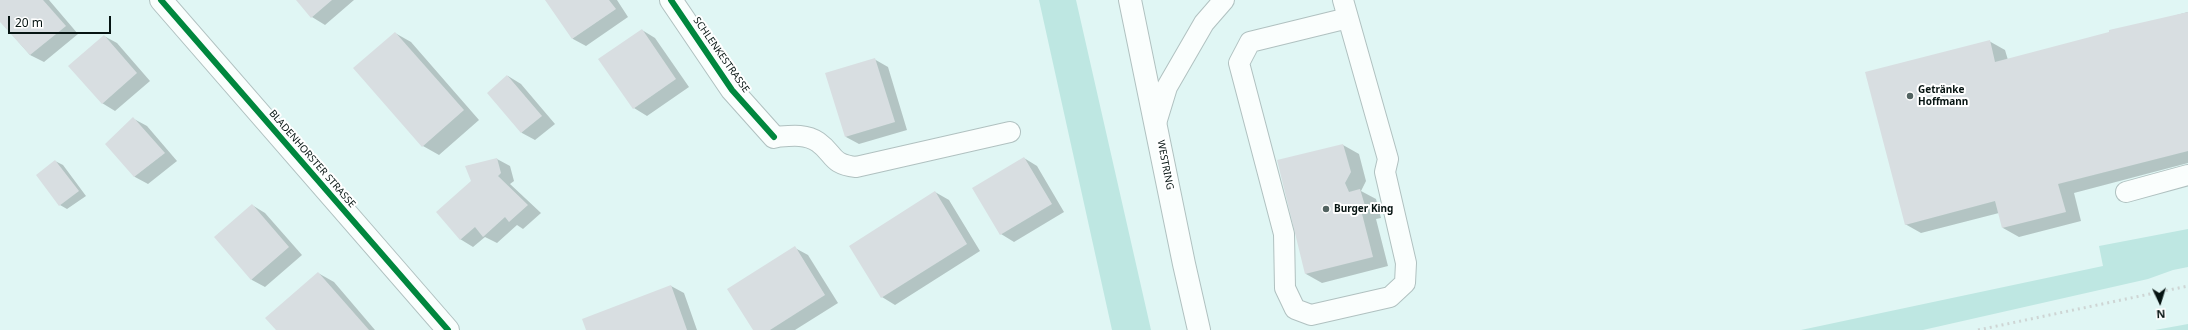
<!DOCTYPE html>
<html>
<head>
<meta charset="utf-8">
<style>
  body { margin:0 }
  #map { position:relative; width:2188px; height:330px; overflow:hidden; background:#e0f6f4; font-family:"Noto Sans",sans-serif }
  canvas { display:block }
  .north { position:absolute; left:2140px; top:282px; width:40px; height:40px; -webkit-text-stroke:3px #fff; paint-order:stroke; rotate:176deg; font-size:11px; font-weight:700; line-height:16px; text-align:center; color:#061412 }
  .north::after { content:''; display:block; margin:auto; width:14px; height:18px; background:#061412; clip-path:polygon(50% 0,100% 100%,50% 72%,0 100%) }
  .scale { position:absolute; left:8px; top:16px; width:103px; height:18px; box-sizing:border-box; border:2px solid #061412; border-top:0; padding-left:5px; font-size:12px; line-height:14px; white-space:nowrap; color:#061412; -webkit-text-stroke:3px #fff; paint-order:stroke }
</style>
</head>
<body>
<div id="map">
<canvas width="2188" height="330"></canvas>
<div class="north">N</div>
<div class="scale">20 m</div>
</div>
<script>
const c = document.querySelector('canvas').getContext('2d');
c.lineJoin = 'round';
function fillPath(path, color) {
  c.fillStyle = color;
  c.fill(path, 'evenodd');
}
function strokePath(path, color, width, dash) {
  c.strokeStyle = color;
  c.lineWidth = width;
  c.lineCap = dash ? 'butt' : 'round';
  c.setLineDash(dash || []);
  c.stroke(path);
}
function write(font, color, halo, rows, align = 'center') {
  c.font = font + ' "Noto Sans",sans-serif';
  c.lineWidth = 4;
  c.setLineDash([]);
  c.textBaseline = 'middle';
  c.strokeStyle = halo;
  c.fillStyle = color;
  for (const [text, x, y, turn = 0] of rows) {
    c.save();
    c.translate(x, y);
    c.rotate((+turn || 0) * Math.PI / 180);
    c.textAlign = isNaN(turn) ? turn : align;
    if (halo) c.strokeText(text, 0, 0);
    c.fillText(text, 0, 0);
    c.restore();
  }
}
fillPath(new Path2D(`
  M1039,0H1076L1151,330H1112Z
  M2188,229V267L2173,270L2148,279L1923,330H1801L2103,266L2099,246Z
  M2188,324V330H2155Z`), '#bee7e2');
fillPath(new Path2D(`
  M0,0H49L78,34L44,62L30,55L0,21Z
  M297,0H354L325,25L312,17Z
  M547,0H617L628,17L586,46L573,39Z
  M2188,12V163L2074,193L2081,221L2019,237L2003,228L1999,213L1921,233L1905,224L1989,41L2005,50L2008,60Z
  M642,30L655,38L689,87L647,116L634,108Z
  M395,33L411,42L479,120L439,155L423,146Z
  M104,36L117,43L150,81L115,111L102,103Z
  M874,59L888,67L907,130L859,144L846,137Z
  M508,76L521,84L555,124L535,140L522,133L488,93Z
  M134,119L147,126L177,161L148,184L135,177L106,144Z
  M1343,145L1359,154L1366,181L1361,191L1376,199L1381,218L1376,219L1388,266L1322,283L1306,274Z
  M1024,158L1037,166L1064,212L1014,242L1001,234Z
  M497,159L510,166L514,181L510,184L541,213L523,229L517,225L497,243L485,237L473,247L460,239L473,182L467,166Z
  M55,161L63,165L86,196L67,209L60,205Z
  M935,192L949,200L980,251L895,305L882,297L851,246Z
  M252,205L265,213L302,255L265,287L252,280L215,237Z
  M795,248L808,255L838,303L795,330H755Z
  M318,273L334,282L375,330H277Z
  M671,286L684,293L697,330H587Z`), '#0003');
fillPath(new Path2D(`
  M0,0H43L66,26L30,55L0,22Z
  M296,0H332L311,18Z
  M545,0H609L616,9L572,39Z
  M2188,12V151L2058,184L2066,212L2002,228L1995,201L1905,225L1865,72L1990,40L1995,62L2109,32V30Z
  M642,29L676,79L633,109L598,59Z
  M395,32L464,110L422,147L353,68Z
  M104,35L137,73L102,104L68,66Z
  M875,58L895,122L845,137L825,73Z
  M507,75L542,116L521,133L487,93Z
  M133,117L165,153L134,177L105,144Z
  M1343,144L1351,172L1345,183L1349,192L1360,189L1366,209L1361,210L1373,257L1305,274L1277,160Z
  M1024,157L1052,204L1000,235L972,188Z
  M497,158L501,173L498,176L528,205L509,222L505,217L483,237L475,227L460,240L436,212L471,181L465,166Z
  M55,160L79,191L59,206L36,175Z
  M935,191L967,244L881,298L849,246Z
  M252,204L289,247L251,280L214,237Z
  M795,246L825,295L770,330H753L727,289Z
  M318,272L369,330H276L265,318Z
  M671,285L687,330H586L582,319Z`), '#d8dee1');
const lane = new Path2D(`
  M1343,0L1388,159L1385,172L1406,263L1405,283L1390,297L1311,315L1295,309L1285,288L1284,234L1239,63L1250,42L1348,18
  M1156,123L1167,87L1204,23L1224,0
  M774,137C789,136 805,133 818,142C835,154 830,164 856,167L1010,132
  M2126,192L2188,175`);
const street = new Path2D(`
  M161,0L448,330
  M671,0L732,90L774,137`);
const secondary = new Path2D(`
  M1130,0L1184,264L1199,330`);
strokePath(lane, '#b0c1c0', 22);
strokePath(street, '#b0c1c0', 24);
strokePath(secondary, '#b0c1c0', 24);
strokePath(lane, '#fafefd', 20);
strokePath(street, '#fafefd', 22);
strokePath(secondary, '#fafefd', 22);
strokePath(new Path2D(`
  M1978,330L2188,286`), '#ced5d4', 3, [2, 4]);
strokePath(new Path2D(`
  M161,0L448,330
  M671,0L732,90L774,137`), '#00873e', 6);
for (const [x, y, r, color] of [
  [1910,96,4,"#526361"],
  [1326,209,4,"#526361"]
]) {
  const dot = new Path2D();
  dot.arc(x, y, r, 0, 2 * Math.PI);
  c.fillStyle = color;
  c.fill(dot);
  strokePath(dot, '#fff', 1.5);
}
write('10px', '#061412', '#fff', [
  ["SCHLENKESTRASSE",721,55,55],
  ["BLADENHORSTER STRASSE",312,159,49],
  ["WESTRING",1165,165,79]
]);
write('bold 10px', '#061412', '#fff', [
  ["Getränke",1918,90],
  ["Hoffmann",1918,102],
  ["Burger King",1334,209]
], 'left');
</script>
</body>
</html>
